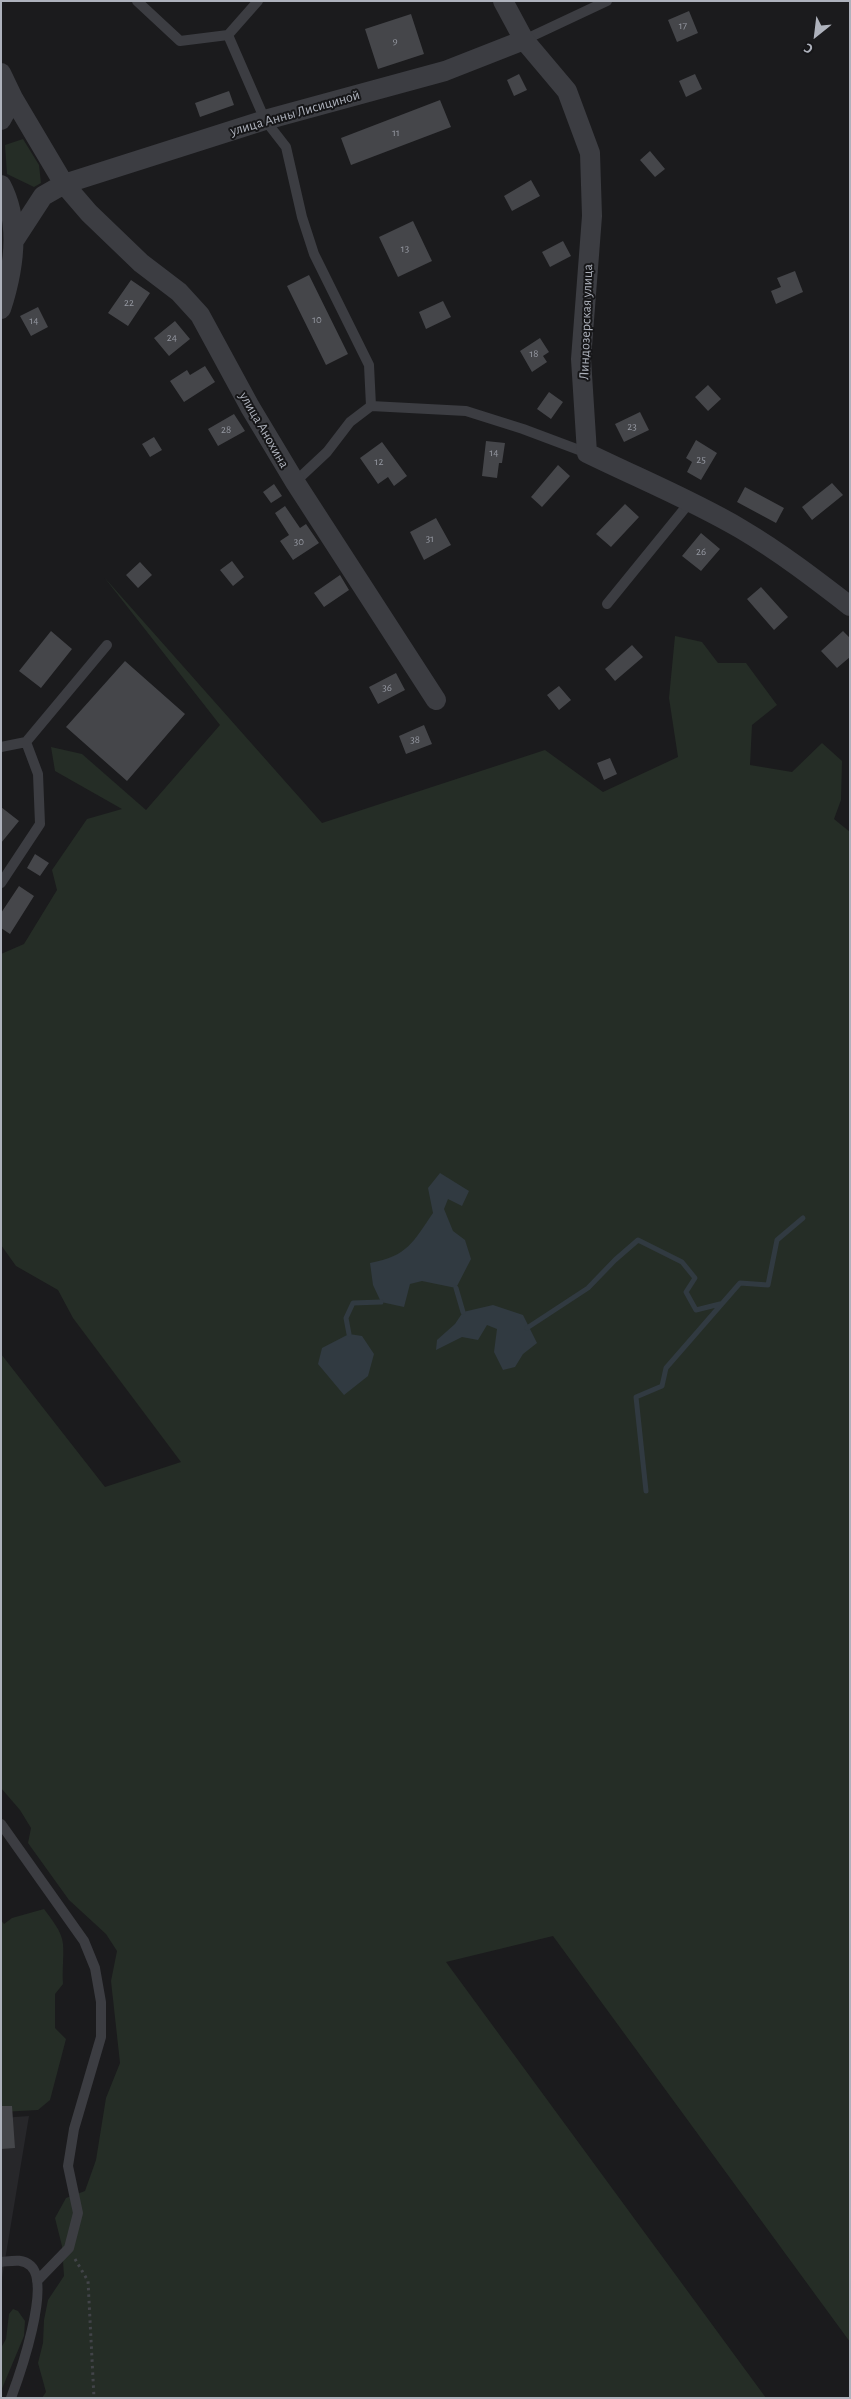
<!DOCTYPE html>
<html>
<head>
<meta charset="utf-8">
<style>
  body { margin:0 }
  #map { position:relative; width:851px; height:2399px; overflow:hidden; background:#1b1b1d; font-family:"Alegreya Sans",sans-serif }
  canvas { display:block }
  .frame { position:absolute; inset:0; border:2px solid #aeb2bc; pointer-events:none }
  .north { position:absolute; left:791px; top:10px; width:50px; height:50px; -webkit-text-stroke:4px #161618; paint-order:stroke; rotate:209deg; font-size:14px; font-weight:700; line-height:20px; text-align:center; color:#aeb2bc }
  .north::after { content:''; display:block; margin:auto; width:18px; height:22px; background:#aeb2bc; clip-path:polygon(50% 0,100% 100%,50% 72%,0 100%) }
</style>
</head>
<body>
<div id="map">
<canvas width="851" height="2399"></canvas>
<div class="frame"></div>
<div class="north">С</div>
</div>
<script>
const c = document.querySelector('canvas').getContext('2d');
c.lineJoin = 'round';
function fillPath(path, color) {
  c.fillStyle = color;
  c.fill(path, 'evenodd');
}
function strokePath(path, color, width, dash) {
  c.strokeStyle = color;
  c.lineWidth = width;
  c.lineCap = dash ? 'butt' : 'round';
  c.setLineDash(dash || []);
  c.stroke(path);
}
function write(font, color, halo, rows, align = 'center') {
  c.font = font + ' "Alegreya Sans",sans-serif';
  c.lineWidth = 4;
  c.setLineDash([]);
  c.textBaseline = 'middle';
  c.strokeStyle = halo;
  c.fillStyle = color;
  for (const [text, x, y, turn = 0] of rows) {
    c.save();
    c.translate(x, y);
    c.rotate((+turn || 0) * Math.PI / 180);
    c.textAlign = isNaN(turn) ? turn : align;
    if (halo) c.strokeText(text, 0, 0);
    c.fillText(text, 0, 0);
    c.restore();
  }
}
fillPath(new Path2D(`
  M29,2116L1,2284V2118Z`), '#27272a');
fillPath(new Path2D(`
  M23,139L39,165L41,183L34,187L7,174L5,145Z
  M104,577L322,823L545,750L603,792L678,757L669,698L675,636L702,642L718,663H746L777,705L752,725L750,765L792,772L822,743L842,761L841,800L834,819L850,832V2342L553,1936L446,1962L766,2398H42L46,2392L38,2363L43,2343L44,2320L48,2300L64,2276L62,2246L55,2218L66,2198L85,2191L96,2160L106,2098L120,2063L111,1981L117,1951L106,1934L69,1900L28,1843L31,1828L20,1810L1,1788V1354L105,1487L181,1462L73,1318L58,1290L16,1266L1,1245V954L24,944L57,890L52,870L87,819L122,809L55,771L51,747L82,754L146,810L220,725Z
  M44,1909C51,1919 62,1931 63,1944C64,1956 62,1971 63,1984L55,1994V2028L66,2039L50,2100L38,2110L1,2112V1920L4,1924L12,1918Z
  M13,2309L18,2311L25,2321L24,2336L1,2391V2348L6,2339L9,2314Z`), '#252d26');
fillPath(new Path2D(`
  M440,1173L469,1191L462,1206L448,1199L444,1209L453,1231L465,1240L471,1259L456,1288L422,1281L410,1284L404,1307L381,1302L373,1285L370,1263C408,1256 413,1242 433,1213L428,1188Z
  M493,1305L523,1315L537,1343L523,1354L515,1367L503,1370L494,1352L497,1329L487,1325L478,1340L462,1337L436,1350L437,1340L455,1324L463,1312Z
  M349,1334L362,1336L374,1354L368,1376L344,1395L318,1364L322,1348Z`), '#313a41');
strokePath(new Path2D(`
  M456,1288L463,1312
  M527,1328L588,1288L615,1260L638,1240L682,1262L695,1278L686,1292L696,1310L720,1304
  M349,1334L346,1318L353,1303L381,1302
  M646,1491L636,1397L662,1386L666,1368L740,1283L768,1285L777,1240L803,1218`), '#313a41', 5);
fillPath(new Path2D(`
  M689,11L698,33L677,42L668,20Z
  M411,14L424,54L378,69L365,29Z
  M519,74L527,90L514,96L507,80Z
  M695,74L702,89L686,97L679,81Z
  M229,91L234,105L200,117L195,103Z
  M440,100L451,127L351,165L341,138Z
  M650,151L665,169L655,177L640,160Z
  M531,180L540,196L512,211L504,196Z
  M413,221L432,261L398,277L379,237Z
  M563,241L571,256L550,267L542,252Z
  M795,271L803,292L776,304L771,291L781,287L777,278Z
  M309,275L348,354L326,365L287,286Z
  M131,280L150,293L128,326L108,313Z
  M443,301L451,317L426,329L419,312Z
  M38,307L48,327L31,336L20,316Z
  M175,321L190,339L169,356L154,338Z
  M540,338L549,352L543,356L547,362L532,372L520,351Z
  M205,366L215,382L184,402L170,381L187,370L190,375Z
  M708,385L721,399L708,411L695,397Z
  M549,392L563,402L551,419L537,409Z
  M640,412L649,430L624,442L615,424Z
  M234,414L245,431L218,446L208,429Z
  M154,437L162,450L150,457L142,444Z
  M696,440L717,453L701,480L687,472L692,462L686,458Z
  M486,441L505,443L502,463H499L497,478L482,476Z
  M382,442L407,476L394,486L388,477L378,484L360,458Z
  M558,465L570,476L542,507L531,497Z
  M832,483L843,495L812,520L802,507Z
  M274,484L282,496L271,503L263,492Z
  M745,487L784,508L776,523L737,502Z
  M625,504L639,517L611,547L596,534Z
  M285,506L300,528L306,524L319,543L293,560L280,541L289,535L275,513Z
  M436,518L451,545L424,560L410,532Z
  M701,533L720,549L701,571L682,556Z
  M232,561L244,577L233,586L220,570Z
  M140,562L152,575L138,588L126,575Z
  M340,575L349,590L324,607L314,593Z
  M761,587L788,617L774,630L747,599Z
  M51,631L72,649L41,688L19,671Z
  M843,631L850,638V657L837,668L821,651Z
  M632,645L643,657L615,681L605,669Z
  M125,661L185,714L127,781L66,727Z
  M396,673L405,690L378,704L369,687Z
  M559,686L571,700L559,710L547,695Z
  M424,725L432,744L406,754L399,736Z
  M610,758L617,774L604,780L597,763Z
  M1,807L19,821L1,843Z
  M35,854L49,863L40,876L27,868Z
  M19,886L34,896L10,934L1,928V913Z
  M1,2106H12L15,2148L1,2149Z`), '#45464a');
strokePath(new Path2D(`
  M75,2259L88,2281L94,2398`), '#424449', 3, [2.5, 4]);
strokePath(new Path2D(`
  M137,1L180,41L228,35
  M258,1L228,35L265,120L286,147L302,217L314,254L369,365L371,406
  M524,40L607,1
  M295,482L327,452L350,422L371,406L466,411L523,429L587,453
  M607,604L690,502
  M1,747L26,742L107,645
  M1,883L40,824L38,774L26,742
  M1,1824L84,1941L95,1968L101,2002V2037L74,2129L68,2166L78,2213L69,2248L37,2281
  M1,2262C12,2261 22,2258 31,2266C51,2285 20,2374 11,2398`), '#3c3d42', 10);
strokePath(new Path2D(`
  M503,1L524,40L567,91L590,153L592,216L581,359L587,453C638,478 692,500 741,529C780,552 815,579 850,606
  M1,73L13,98L1,120
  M13,98L64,184L43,196L15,239
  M1,185C21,223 14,269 1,309
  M436,700L295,482L250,407L200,315L179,292L141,263L89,213L64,184L265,120L445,71L524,40`), '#3c3d42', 20);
write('11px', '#9497a0', null, [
  ["17",683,26],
  ["9",395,41],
  ["11",396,133],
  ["13",405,249],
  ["22",129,303],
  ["10",317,320],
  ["14",34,321],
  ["24",172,338],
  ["18",534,354],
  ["23",632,427],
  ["28",226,430],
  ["14",494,453],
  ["25",701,460],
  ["12",379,462],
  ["31",430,539],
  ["30",299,542],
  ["26",701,552],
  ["36",387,688],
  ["38",415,740]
]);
write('14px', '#aeb2bc', '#161618', [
  ["улица Анны Лисициной",295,113,-16],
  ["Линдозерская улица",586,322,-88],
  ["улица Анохина",264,430,60]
]);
</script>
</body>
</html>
